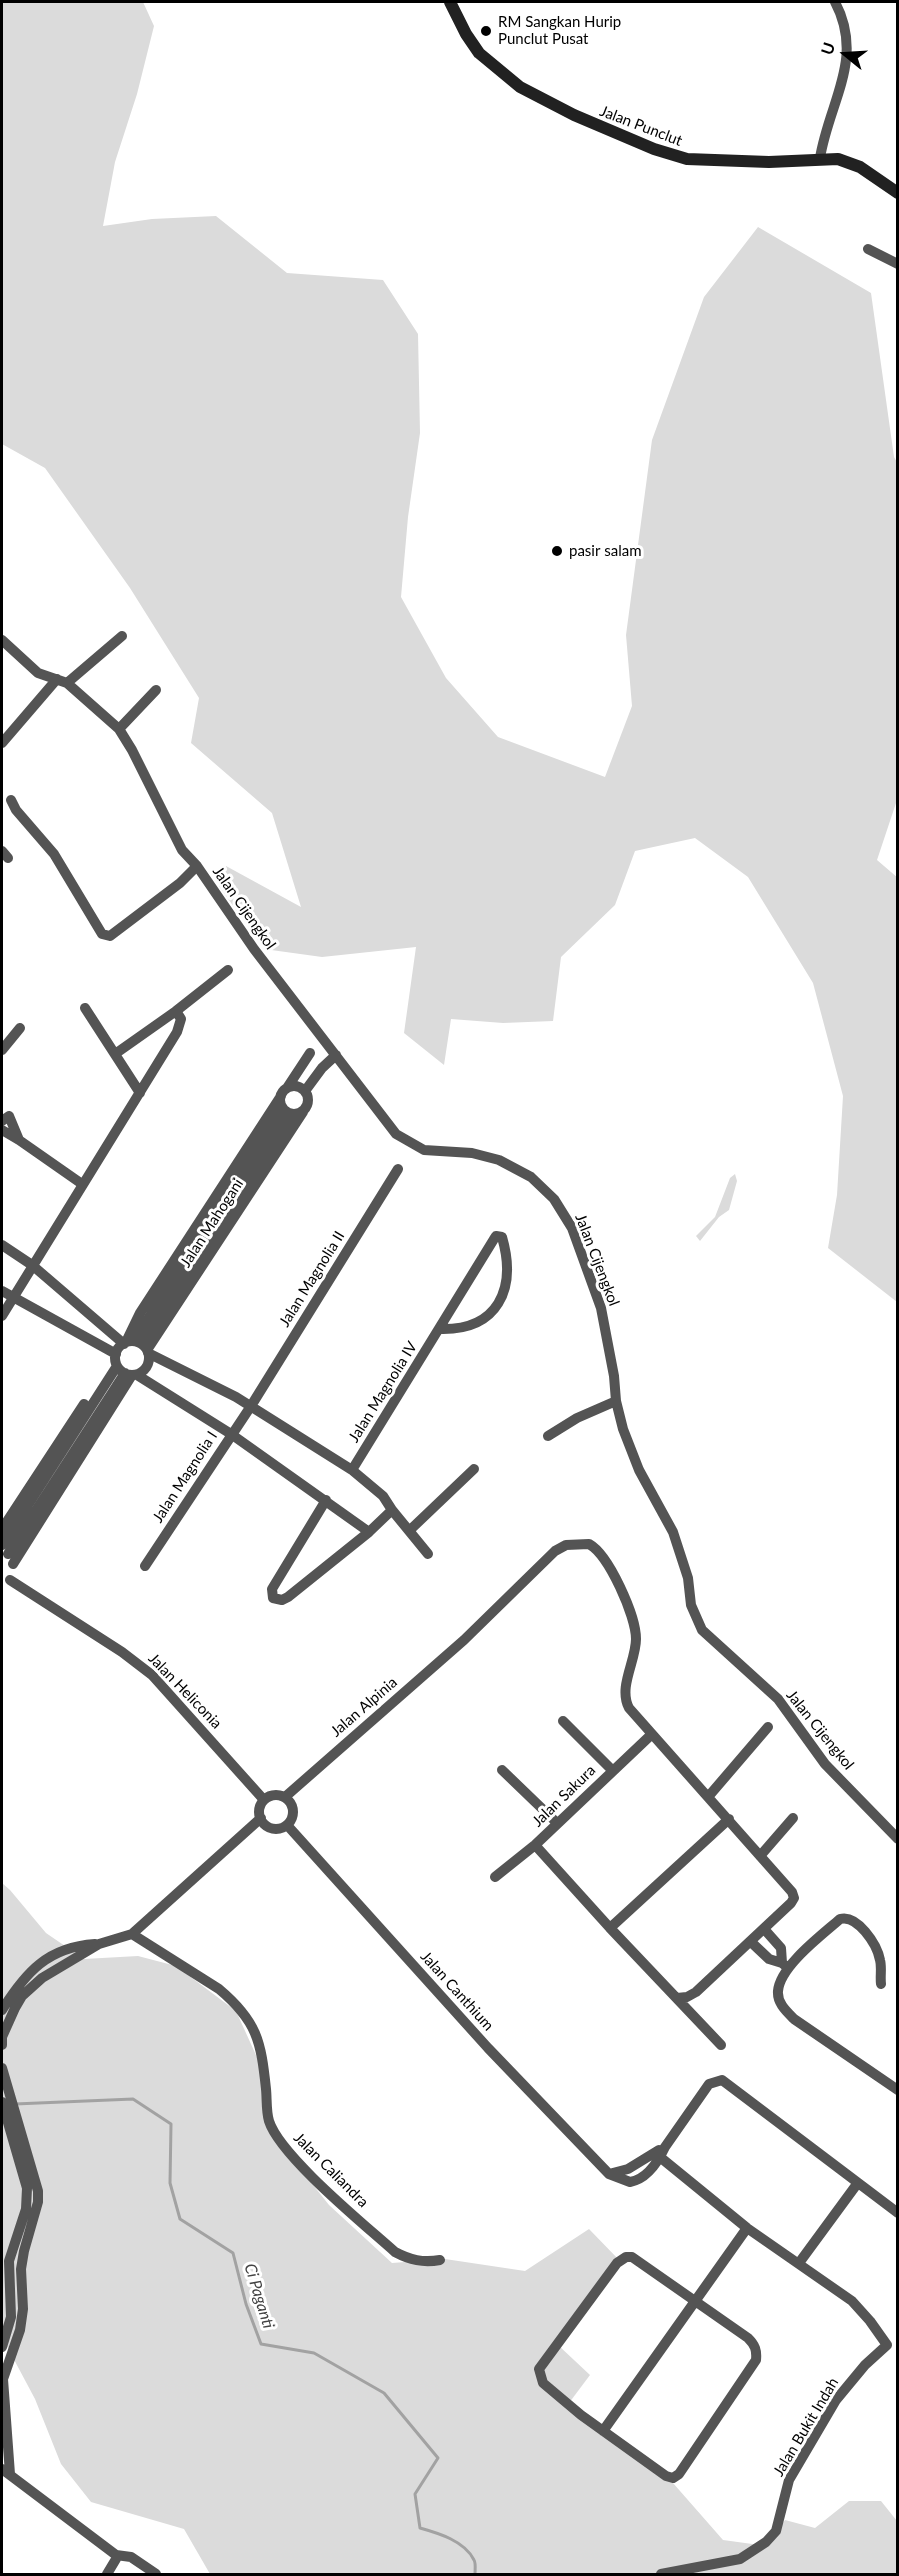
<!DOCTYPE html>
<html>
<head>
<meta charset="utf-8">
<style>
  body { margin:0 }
  #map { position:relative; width:899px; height:2576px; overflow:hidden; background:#fff; font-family:Lato,sans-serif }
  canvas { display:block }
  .frame { position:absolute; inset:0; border:3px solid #000; pointer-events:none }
  .north { position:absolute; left:815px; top:24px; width:60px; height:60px; -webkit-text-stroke:4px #fff; paint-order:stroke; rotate:288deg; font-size:16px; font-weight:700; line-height:24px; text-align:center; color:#000 }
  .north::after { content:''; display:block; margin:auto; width:21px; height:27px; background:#000; clip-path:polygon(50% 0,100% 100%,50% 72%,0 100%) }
</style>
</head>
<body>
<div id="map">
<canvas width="899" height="2576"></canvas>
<div class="frame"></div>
<div class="north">U</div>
</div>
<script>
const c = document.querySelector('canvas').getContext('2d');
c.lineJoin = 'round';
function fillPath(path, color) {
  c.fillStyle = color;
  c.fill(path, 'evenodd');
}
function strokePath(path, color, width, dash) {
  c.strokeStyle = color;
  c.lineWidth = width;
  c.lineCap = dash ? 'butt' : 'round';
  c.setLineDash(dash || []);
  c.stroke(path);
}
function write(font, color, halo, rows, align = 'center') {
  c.font = font + ' Lato,sans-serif';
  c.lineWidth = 6;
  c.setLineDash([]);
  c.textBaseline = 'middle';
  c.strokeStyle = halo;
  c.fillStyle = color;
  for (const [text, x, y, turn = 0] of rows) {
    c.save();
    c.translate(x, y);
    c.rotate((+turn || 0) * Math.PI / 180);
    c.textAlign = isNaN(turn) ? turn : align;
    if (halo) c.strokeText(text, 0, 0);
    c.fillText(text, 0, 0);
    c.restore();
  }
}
fillPath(new Path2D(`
  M2,2H143L154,26L137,94L115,162L103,226L152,219L216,216L287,273L383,280L418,334L420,433L408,517L401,597L446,678L498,737L605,777L632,706L626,635L652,440L704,297L758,227L871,293L894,457L898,464V797L877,860L898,878L897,1302L828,1248L837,1195L843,1096L813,983L748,877L695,838L635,851L615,905L561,957L553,1021L503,1023L451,1019L444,1065L404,1033L416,947L322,957L264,949L219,886L226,866L301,907L272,813L191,743L199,698L130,588L45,468L2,444Z
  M735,1174L737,1181L729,1210L719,1217L700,1241L696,1236L715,1217L730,1178Z
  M2,1883L10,1890L46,1933L84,1959L138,1956L176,1966L236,2011L260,2064L267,2127L329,2205L392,2263L445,2259L525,2271L589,2229L621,2262L558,2345L590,2375L569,2403L673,2483L723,2540L767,2546L785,2520L815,2528L849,2501H881L897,2521V2574H210L184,2529L91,2502L61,2464L35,2399L2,2337Z`), '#dbdbdb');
strokePath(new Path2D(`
  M15,2104L133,2099L171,2124L170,2183L180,2219L233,2253L246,2304L261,2344L314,2353L384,2393L438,2458L415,2494L420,2528C438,2533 465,2541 474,2560C476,2563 475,2570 475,2574`), '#a2a2a2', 3);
strokePath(new Path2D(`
  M820,158C829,102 865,59 835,2
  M868,249L898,264
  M2,640L38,673L67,683L119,729L132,750L182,850L197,866L254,949L396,1134L424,1150L472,1153L499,1160L531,1177L554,1199L572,1228L601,1308L614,1376L616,1401L623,1429L639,1470L673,1532L688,1578L691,1605L702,1630L778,1699L825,1764L898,1839
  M67,683L122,636
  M119,729L156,690
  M2,743L57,679
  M11,800L16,810L54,854L102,934L110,936L180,883L197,866
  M2,851L8,858
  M85,1008L140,1093
  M2,1050L20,1028
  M115,1054L176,1011
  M280 1100a14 14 0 1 1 28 0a14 14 0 1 1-28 0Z
  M287,1088L310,1053
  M305,1091L322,1068L336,1055
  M2,1121L9,1116L19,1140
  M2,1130L19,1140L82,1184
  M2,1245L32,1265L124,1344
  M2,1291L116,1354
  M2,1316L177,1032L181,1019L176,1011L228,970
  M146,1338L291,1114
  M134,1341L283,1109
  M115 1358a17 17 0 1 1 34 0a17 17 0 1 1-34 0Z
  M126,1342L140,1313L281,1096
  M147,1350L303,1112
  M148,1353L236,1397L352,1470L383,1496L392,1510L369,1532L288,1597L282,1600L273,1598L272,1589L326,1500
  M137,1375L231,1434L369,1532
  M548,1436L577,1418L616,1401
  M352,1470L494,1239L496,1236L502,1237C517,1289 498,1331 439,1329
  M392,1510L428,1554
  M2,1529L84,1404
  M410,1530L474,1469
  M2,1545L117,1366
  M8,1554L125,1373
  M13,1564L132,1375
  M145,1566L251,1406L398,1169
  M10,1580L122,1652L152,1675L264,1800
  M563,1721L612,1770
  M502,1770L557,1823
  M259 1812a17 17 0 1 1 34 0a17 17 0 1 1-34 0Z
  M285,1797L464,1640L555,1551L566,1545L589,1544C609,1555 636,1616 636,1639C636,1661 618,1687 629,1708L792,1892L794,1898L791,1903L696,1992L687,1997L677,1998
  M708,1797L768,1727
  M287,1825L488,2048L609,2174L630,2182C647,2179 658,2162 665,2147L709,2084L722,2080L898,2213
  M535,1845L610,1928L721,2045
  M760,1856L793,1818
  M495,1877L535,1845L652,1734
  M610,1928L729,1819
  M765,1930L781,1948L782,1963
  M132,1934L219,1989C257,2021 261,2041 266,2089C267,2098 266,2111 269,2121C280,2156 365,2225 395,2252C410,2260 423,2263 440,2260
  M751,1942L769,1959L782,1963L788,1968
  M881,1984C880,1976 882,1967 880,1960C877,1944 857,1914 840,1919C822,1935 780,1966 778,1991C777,2003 786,2011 794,2019L898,2090
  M2,2010C26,1972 48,1947 95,1944
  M2,2045V2037L15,2008L22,1996L42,1978L99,1944L132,1934L261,1818
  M2,2068L38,2191V2202L24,2251L21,2269L23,2309L20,2330L3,2379L10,2474
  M2,2102L27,2188L26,2209L9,2261L11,2317L2,2347
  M655,2153L747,2228L852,2301L870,2321L887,2345
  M609,2174L628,2169L659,2150
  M626,2257H632L748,2338C755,2345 757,2350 756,2360L679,2474L673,2478L666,2476L581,2415L543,2383L539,2369L617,2263Z
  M799,2263L857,2184
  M603,2431L747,2228
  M2,2469L116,2555V2559L107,2574
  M116,2555L131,2557L156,2574
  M661,2574L740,2559L766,2542L776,2531L789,2480L836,2400L865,2365L887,2345`), '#545454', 10);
strokePath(new Path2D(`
  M450,2L466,34L479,53L520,87L574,115L654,149L687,159L769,162L838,159L860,167L898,193`), '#212121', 12);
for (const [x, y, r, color] of [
  [486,31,6,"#000"],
  [557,551,6,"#000"]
]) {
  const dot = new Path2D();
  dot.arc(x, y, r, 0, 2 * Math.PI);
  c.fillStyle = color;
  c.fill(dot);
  strokePath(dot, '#fff', 2);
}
write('15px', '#000', '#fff', [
  ["RM Sangkan Hurip",498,22],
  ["Punclut Pusat",498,39],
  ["pasir salam",569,551]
], 'left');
write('15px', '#000', '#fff', [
  ["Jalan Punclut",641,126,21],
  ["Jalan Cijengkol",244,908,55],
  ["Jalan Mahogani",212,1223,-57],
  ["Jalan Cijengkol",597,1260,69],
  ["Jalan Magnolia II",312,1279,-58],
  ["Jalan Magnolia IV",383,1392,-58],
  ["Jalan Magnolia I",185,1477,-57],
  ["Jalan Heliconia",185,1691,46],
  ["Jalan Alpinia",364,1707,-41],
  ["Jalan Cijengkol",820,1730,51],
  ["Jalan Sakura",564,1796,-44],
  ["Jalan Canthium",457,1991,48],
  ["Jalan Caliandra",331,2170,45],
  ["Jalan Bukit Indah",806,2427,-59]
]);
write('italic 16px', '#434343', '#fff', [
  ["Ci Paganti",259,2296,73]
]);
</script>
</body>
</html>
